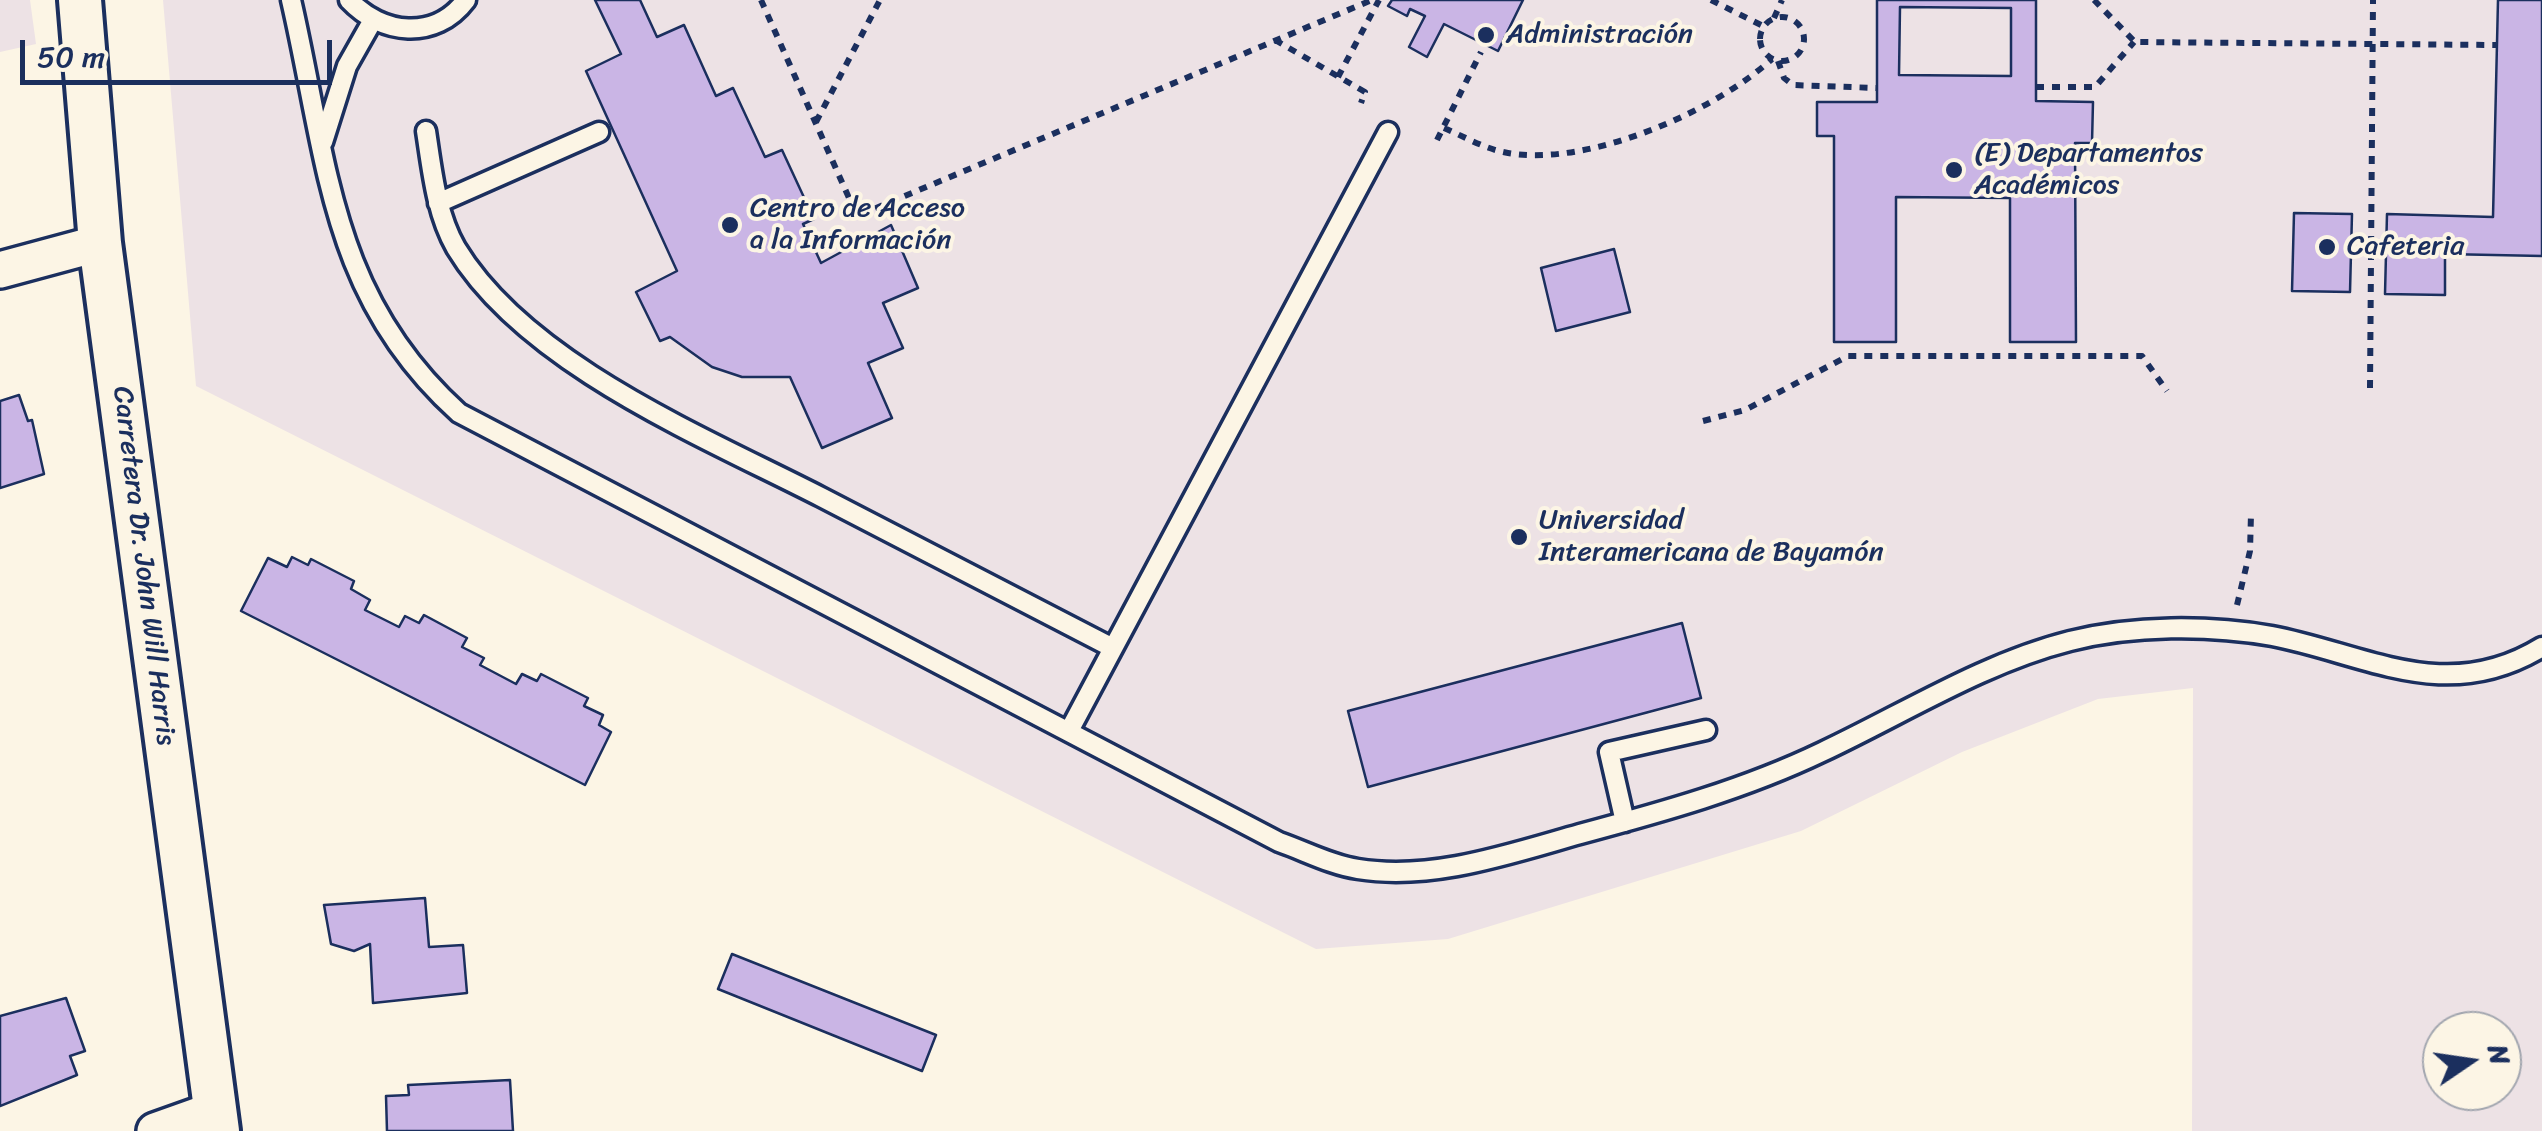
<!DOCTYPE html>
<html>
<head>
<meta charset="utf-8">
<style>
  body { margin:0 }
  #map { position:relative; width:2542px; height:1131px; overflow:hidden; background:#fcf5e5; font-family:Sriracha,sans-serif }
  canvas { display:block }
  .north { position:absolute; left:2422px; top:1011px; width:100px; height:100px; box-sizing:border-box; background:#fcf5e5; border:2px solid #a2a6af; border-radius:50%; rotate:77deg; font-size:28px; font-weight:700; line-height:40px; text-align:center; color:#1b2f5e }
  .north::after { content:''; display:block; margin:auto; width:35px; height:45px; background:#1b2f5e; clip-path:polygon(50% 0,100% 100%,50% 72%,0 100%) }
  .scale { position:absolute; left:20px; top:40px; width:312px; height:45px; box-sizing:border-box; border:5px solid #1b2f5e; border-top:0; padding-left:12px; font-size:30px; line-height:35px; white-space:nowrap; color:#1b2f5e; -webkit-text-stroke:8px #fcf5e5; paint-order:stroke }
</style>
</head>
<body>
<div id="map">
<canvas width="2542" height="1131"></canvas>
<div class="north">N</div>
<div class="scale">50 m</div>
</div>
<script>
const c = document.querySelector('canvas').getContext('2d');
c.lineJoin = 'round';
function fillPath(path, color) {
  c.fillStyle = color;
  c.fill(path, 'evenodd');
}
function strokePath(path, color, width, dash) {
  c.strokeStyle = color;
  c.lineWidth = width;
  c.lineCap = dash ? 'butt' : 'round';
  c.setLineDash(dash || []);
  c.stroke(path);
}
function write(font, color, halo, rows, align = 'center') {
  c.font = font + ' Sriracha,sans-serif';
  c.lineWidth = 8;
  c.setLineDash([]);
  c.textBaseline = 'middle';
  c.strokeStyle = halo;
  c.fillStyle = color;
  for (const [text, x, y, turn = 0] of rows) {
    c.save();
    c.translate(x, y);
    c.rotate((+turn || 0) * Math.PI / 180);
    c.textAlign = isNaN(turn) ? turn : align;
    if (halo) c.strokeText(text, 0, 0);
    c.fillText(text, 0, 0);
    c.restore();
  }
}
fillPath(new Path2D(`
  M0,0H30L36,44L0,52Z
  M163,0H2542V1131H2192L2193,688L2098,699L1962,752L1801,831L1448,939L1316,949L196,386ZM2442,1031H2502V1091H2442Z`), '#ede2e5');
const building = new Path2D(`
  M595,0H640L657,37L684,25L716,96L733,88L765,157L782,150L814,219L803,224L821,263L891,225L918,288L883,303L903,348L868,363L892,418L822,448L790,377H742L712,367L670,337L660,341L636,292L677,271L586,71L621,54Z
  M1392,0H1523L1498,51L1444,24L1427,57L1409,47L1425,16L1410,9L1407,16L1388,6Z
  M1877,0H2036V101L2093,102L2092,143H2075L2076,342H2010V198L1896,197V342H1834V136H1817V102H1877ZM1900,7L2011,8V76L1899,75Z
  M2498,0H2542V256L2445,254V295L2385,294L2387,214L2493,217Z
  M2294,213L2352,214L2350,292L2292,291Z
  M1614,249L1630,312L1556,331L1541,268Z
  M19,395L28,421L32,420L44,474L0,488V401Z
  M292,557L308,565L311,559L354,581L351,589L370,600L365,610L399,627L405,616L419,623L424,615L467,638L462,647L484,658L480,665L516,684L522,674L537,681L541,674L588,698L584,706L603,715L599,725L611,732L585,785L241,611L268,558L287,567Z
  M1682,623L1701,698L1368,787L1348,711Z
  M425,898L429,947L463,945L467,993L373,1003L370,944L354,951L331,944L324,905Z
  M732,954L936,1035L922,1071L718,989Z
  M66,998L85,1051L70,1056L77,1075L0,1106V1016Z
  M510,1080L513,1131H387L386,1096L409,1095L408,1085Z`);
fillPath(building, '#cab5e5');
strokePath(building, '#1b2f5e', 2.5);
const service = new Path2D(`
  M291,0C328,160 329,296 459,413L1279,842C1305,851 1331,865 1358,869C1432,881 1509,854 1580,834C1662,812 1745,789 1822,752C1903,714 1983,663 2070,641C2133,625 2209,625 2272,636C2366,654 2446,706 2542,647
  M349,0C382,35 435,41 466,0
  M426,131C432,170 436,213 456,248C526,364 704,437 821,497C918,547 1014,597 1111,647
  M323,142L347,66L373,20
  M438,203L599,132
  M1069,731L1388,132
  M1625,822L1609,752L1706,730`);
const minor = new Path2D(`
  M0,270L100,243
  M155,1131L214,1110`);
const tertiary = new Path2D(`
  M80,0L100,243L218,1131`);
strokePath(service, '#1b2f5e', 25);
strokePath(minor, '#1b2f5e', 42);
strokePath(tertiary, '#1b2f5e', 50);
strokePath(new Path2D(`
  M761,0L857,216L1372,0
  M1711,0L1763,26
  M2094,0L2135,42L2497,45
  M1760 39a22 22 0 1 1 44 0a22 22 0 1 1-44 0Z
  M1774,18L1782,0
  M1275,40L1365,92L1361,103
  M1778,61L1784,78L1793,85L1877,88
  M1338,77L1379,0
  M2036,87H2095L2134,42
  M816,122L880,0
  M1444,128C1465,137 1485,149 1508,153C1588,167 1714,112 1772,59
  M1437,140L1481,52
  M2370,388L2373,0
  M1703,421L1745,410L1848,356H2142L2167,391
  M2237,605L2250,551L2251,514`), '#1b2f5e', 6, [8, 8]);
strokePath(service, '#fcf5e5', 18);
strokePath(minor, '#fcf5e5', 35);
strokePath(tertiary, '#fcf5e5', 42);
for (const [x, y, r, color] of [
  [1486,35,10,"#1b2f5e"],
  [1954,170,10,"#1b2f5e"],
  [730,225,10,"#1b2f5e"],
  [2327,247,10,"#1b2f5e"],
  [1519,537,10,"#1b2f5e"]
]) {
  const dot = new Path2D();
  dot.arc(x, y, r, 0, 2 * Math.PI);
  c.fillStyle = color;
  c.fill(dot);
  strokePath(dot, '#fcf5e5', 4);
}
write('28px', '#1b2f5e', '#fcf5e5', [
  ["Administración",1506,35],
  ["(E) Departamentos",1974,154],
  ["Académicos",1974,186],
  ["Centro de Acceso",750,209],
  ["a la Información",750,241],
  ["Cafeteria",2347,247],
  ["Universidad",1539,521],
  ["Interamericana de Bayamón",1539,553]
], 'left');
write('28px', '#1b2f5e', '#fcf5e5', [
  ["Carretera Dr. John Will Harris",143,566,83]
]);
</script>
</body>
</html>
